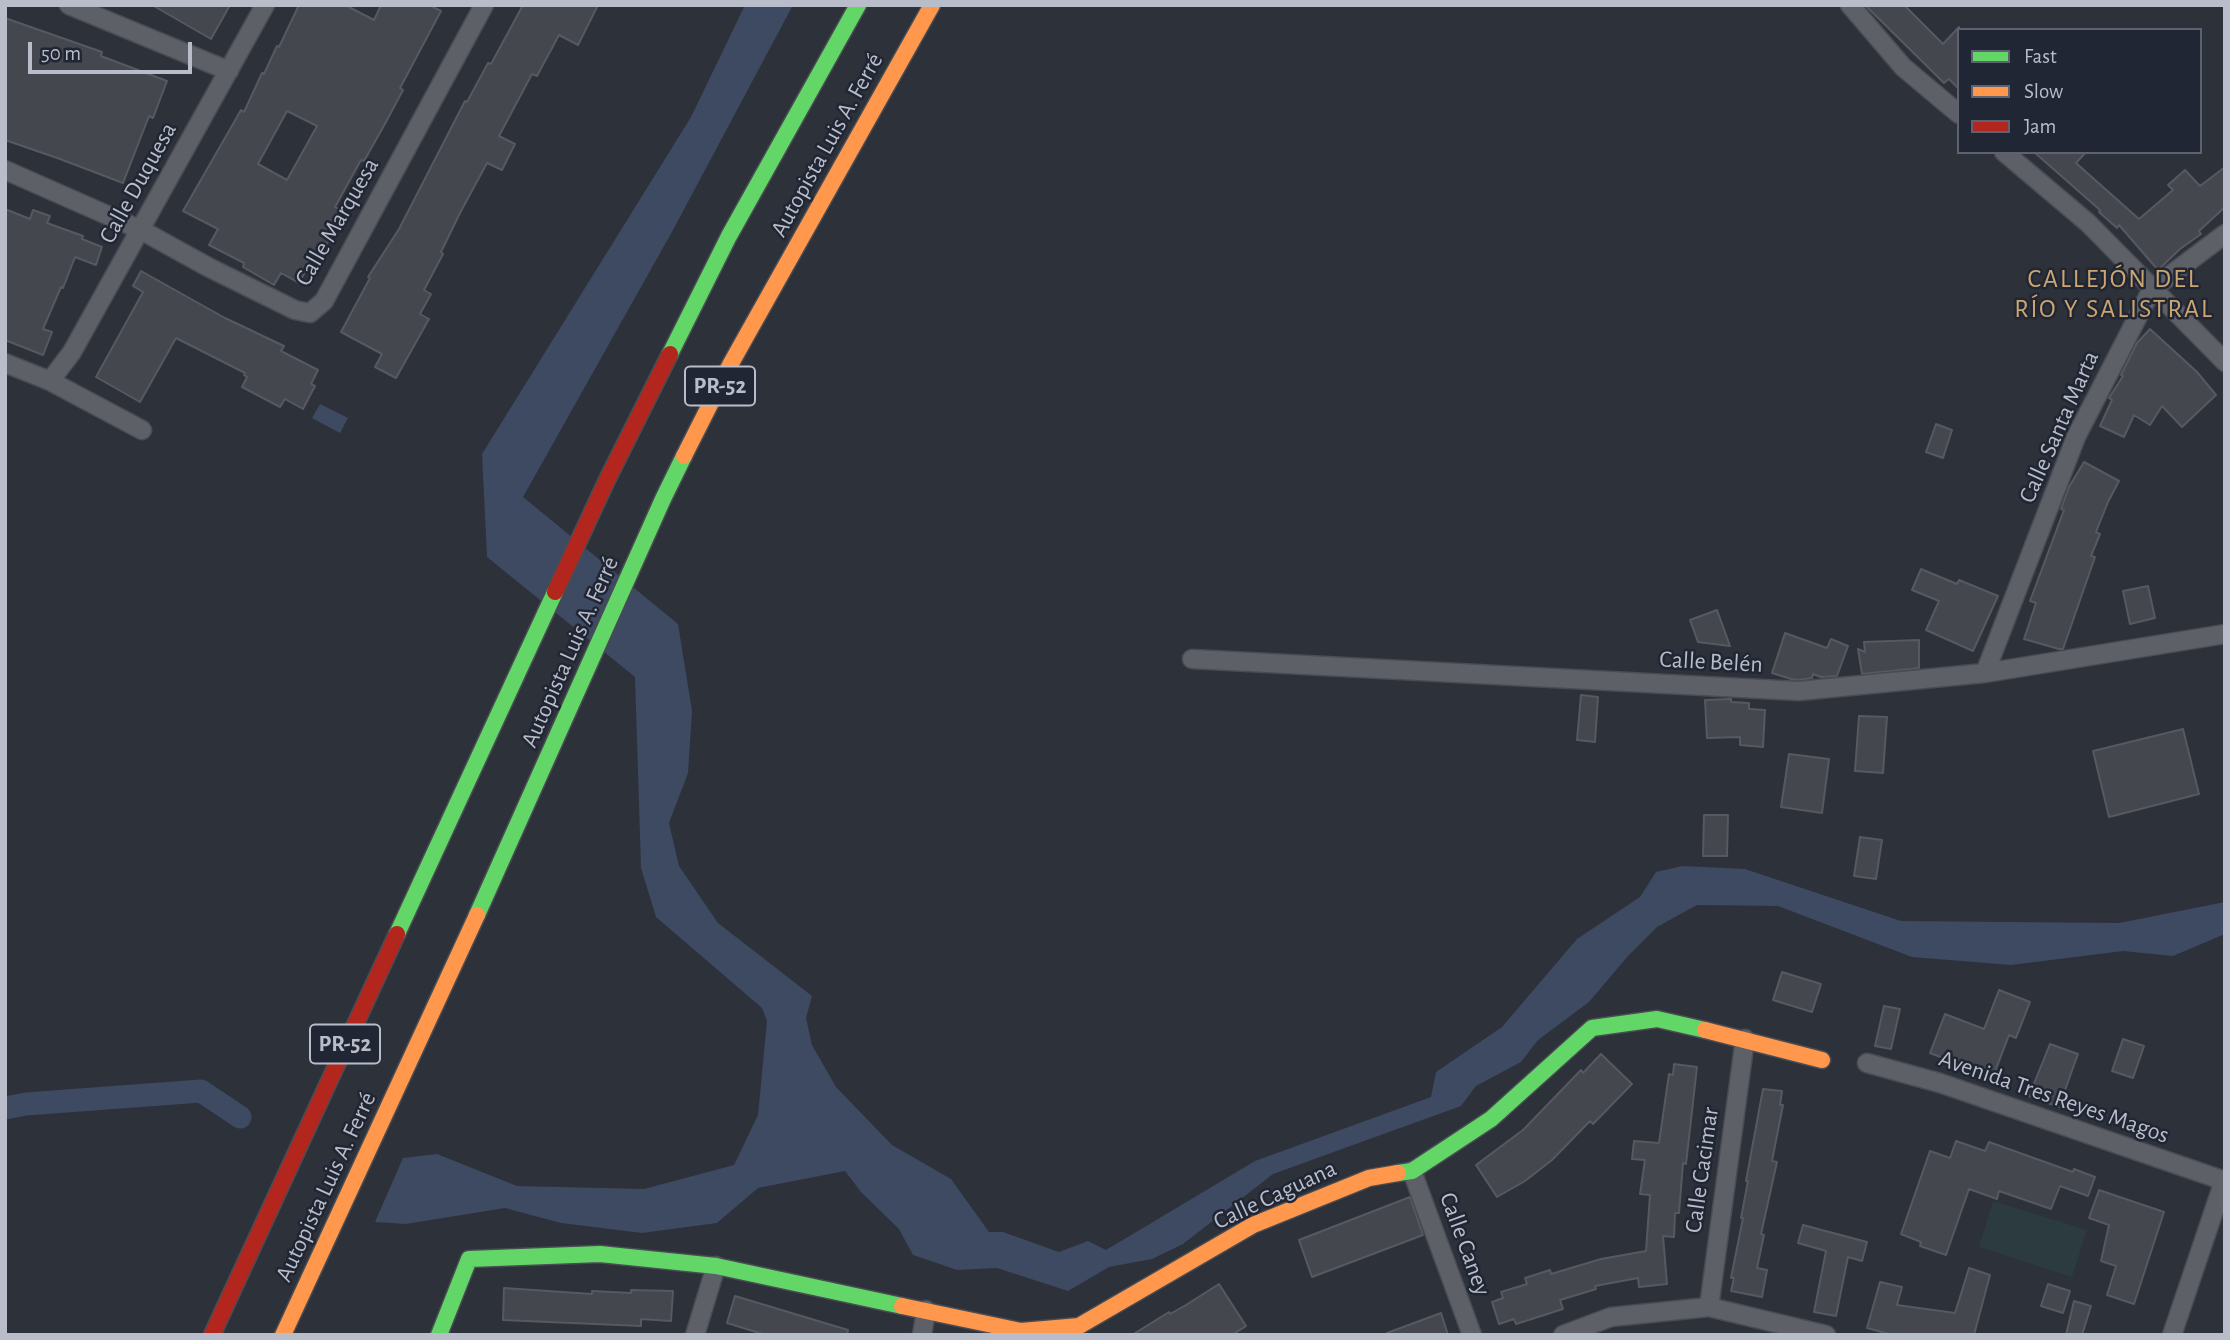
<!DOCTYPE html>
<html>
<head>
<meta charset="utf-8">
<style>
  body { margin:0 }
  #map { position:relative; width:2230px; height:1340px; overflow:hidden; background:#2d313a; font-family:"Alegreya Sans",sans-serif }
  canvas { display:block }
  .frame { position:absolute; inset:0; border:7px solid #b9bdc9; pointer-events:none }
  .legend { position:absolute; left:1957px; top:28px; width:245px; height:126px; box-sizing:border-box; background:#212634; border:2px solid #5e6270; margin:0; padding:9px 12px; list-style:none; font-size:21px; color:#b9bdc9 }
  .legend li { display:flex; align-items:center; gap:14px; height:35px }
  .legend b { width:35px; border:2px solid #5e6270 }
  .scale { position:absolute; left:28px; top:42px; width:164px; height:32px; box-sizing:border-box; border:4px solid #b9bdc9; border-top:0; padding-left:9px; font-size:21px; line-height:24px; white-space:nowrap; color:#b9bdc9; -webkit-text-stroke:5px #212634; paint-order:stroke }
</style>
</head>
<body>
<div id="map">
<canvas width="2230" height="1340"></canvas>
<div class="frame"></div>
<ul class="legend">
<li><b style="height:9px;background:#63d668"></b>Fast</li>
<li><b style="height:9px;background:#ff974d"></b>Slow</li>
<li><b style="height:9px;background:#b3261e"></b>Jam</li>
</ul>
<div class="scale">50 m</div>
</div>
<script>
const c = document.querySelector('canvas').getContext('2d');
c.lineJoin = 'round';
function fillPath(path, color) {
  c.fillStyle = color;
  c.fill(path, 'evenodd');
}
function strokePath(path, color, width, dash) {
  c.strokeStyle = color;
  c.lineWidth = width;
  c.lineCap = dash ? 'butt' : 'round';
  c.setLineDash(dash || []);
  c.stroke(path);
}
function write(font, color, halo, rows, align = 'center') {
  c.font = font + ' "Alegreya Sans",sans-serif';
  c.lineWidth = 5;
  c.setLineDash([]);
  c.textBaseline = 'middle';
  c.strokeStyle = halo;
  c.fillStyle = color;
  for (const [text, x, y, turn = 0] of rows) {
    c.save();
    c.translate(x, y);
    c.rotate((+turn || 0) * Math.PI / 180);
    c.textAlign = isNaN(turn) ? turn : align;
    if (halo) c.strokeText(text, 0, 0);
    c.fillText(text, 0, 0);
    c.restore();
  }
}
fillPath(new Path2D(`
  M1993,1201L2087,1230L2072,1277L1979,1247Z`), '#2b3b40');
fillPath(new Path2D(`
  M745,5H793L673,230L523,497L678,624L692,711L688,773L669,823L679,866L718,923L812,996L806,1018L812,1045L836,1087L892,1145L951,1179L989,1232H1003L1059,1252L1088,1241L1106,1250L1255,1161L1431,1097L1436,1072L1502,1027L1577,939L1640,897L1656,872L1682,866L1745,869L1901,921L2119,923L2225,902V934L2173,956L2123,951L2011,965L1912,957L1778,906L1697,905L1657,927L1628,956L1589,1002L1538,1040L1521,1062L1476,1086L1461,1106L1273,1174L1183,1244L1152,1259L1109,1267L1068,1291L997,1268L957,1270L913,1255L899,1229L861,1192L845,1171L758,1188L717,1223L642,1233L561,1223L505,1208L406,1224L375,1222L403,1158L437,1154L517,1186L644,1189L734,1165L758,1115L767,1021L762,1008L656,917L641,868L635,677L487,557L482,454L691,117Z
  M320,404L348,418L340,433L312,418Z`), '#3e4962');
strokePath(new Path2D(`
  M5,1108L26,1104L201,1091L240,1117`), '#3e4962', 23);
const building = new Path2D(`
  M152,5H230L211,39Z
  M299,5H345L374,20L381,5H429L441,11L400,88L403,90L386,122L364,161L361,160L335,207L344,212L323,251L318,248L299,283L281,273L274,285L243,267L244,263L209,245L218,229L183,211L241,110L244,112L262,73L264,74L277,46L279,47ZM287,111L317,126L287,180L258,164Z
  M523,5H598L578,45L559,35L537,76L532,74L499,136L515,144L502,170L487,163L460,213L441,252L443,254L424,290L431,294L420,314L429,319L396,378L375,367L382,354L341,332L370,278L368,277L399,229L465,101L467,102L488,63L491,64Z
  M1865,5H1904L1943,44L1959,27V89L1949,79L1944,83Z
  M5,18L102,52L101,56L167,81L153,118L149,116L123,183L60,159L5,140Z
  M2034,152H2086L2076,163L2139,219L2173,190L2168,185L2185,170L2200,186L2225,167V207L2199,231L2201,234L2180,249L2158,270L2119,225L2117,228L2099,212L2100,210Z
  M5,209L30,219L33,210L50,216L47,223L83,236L82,239L102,247L96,265L75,257L63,288L61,287L43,329L52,332L43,355L5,340Z
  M141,271L225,318L284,346L281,351L318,370L311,384L315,386L303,409L285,399L280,407L242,387L247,377L244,375L245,373L176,338L140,402L96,377L143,292L133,286Z
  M2150,329L2197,372L2216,395L2182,427L2162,406L2150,425L2134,415L2124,437L2100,426L2112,400L2109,398L2123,376L2121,375L2137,343Z
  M1936,424L1952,430L1943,458L1926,452Z
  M2084,462L2119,481L2108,502L2096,532L2100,534L2091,556L2095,557L2063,649H2059L2024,639L2036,603L2030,601L2064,510L2061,509L2069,487Z
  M1921,569L1957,584L1959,580L1998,596L1973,651L1926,630L1939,601L1912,590Z
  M2148,586L2155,618L2130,624L2123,591Z
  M1717,610L1730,646L1698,642L1690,620Z
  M1785,633L1827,648L1831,639L1848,646L1837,676L1821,677L1813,674L1812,678L1799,680L1791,679L1772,673Z
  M1919,640V668L1862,674L1858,649L1865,652L1864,642Z
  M1581,695L1598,697L1595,742L1577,740Z
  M1731,699V702L1749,703V709L1765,710L1763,747L1740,745V737L1707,738L1705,700Z
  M1859,716L1887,717L1883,773L1855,771Z
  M2183,729L2199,794L2109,817L2093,751Z
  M1789,754L1829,759L1822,813L1781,807Z
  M1704,815H1728L1727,856H1703Z
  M1860,837L1882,840L1876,879L1854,876Z
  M1782,972L1821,984L1812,1012L1773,1000Z
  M1999,990L2030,1002L2016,1038L2009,1035L1993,1077L1930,1053L1945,1014L1984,1029Z
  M1884,1006L1900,1009L1891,1049L1875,1046Z
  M2123,1039L2144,1046L2133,1078L2112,1071Z
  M2050,1044L2078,1054L2059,1107L2029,1096Z
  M1601,1054L1632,1084L1593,1124L1590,1121L1552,1160L1525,1181L1497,1197L1476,1165L1523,1130L1581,1070L1583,1073Z
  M1674,1064L1697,1067L1686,1164L1683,1163L1679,1213H1675L1674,1237L1663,1236L1667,1284L1639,1287L1638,1278L1595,1286L1596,1289L1560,1300L1563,1309L1516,1324L1514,1319L1499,1324L1492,1302L1503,1298L1501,1292L1527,1284L1525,1278L1550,1270L1551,1274L1601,1259L1646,1251L1650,1195L1640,1194L1645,1160L1632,1159L1634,1141L1659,1143L1669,1074L1673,1075Z
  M1763,1089L1782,1091L1780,1105H1783L1772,1161L1777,1162L1761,1234L1764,1235L1757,1268L1767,1270L1762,1297L1731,1291L1734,1278H1731L1743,1218H1741L1748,1181H1746Z
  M1956,1141L1985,1151L1989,1142L2073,1172L2074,1169L2095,1177L2088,1196L2060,1186L2051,1209L1999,1191L1997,1199L1969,1189L1946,1255L1920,1246L1921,1242L1901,1234L1930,1151L1950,1158Z
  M2099,1190L2164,1212L2134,1304L2107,1295L2116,1266L2101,1261L2109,1225L2089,1218Z
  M1410,1197L1423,1235L1312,1277L1299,1240Z
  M1803,1225L1867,1242L1862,1261L1848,1257L1836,1316L1814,1312L1826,1251L1798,1243Z
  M1969,1268L1990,1275L1974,1335H1893L1867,1328L1880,1282L1902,1287L1897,1305L1955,1313Z
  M1219,1284L1246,1326L1232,1335H1132L1169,1312L1170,1314L1186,1305Z
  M2048,1284L2070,1291L2063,1313L2041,1306Z
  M504,1288L592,1294V1291L631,1293V1290L673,1291L671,1321L641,1319V1326L503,1320Z
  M735,1296L848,1330L847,1335H766L727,1323Z
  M2074,1301L2091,1306L2082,1335H2066Z
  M1441,1313L1448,1335H1387V1333Z`);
fillPath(building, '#44474e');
strokePath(building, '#565961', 2);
const street = new Path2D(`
  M69,5L229,71
  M1850,5L1903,67L1959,114
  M2004,152L2088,223L2225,362
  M5,170L141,230L208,267L295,310L310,313L324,301L484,5
  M5,363L50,381L142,430
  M50,381L72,352L265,5
  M1192,659L1799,691L1985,673L2225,634
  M1985,673L2076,437L2152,289L2225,234
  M1867,1063L1940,1083L2225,1181
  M1412,1171L1472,1335
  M1709,1307L1745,1039
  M695,1335L716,1266
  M922,1335L926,1310
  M1563,1335L1611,1317L1709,1307L1826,1335
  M2172,1335L2224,1181`);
const fast = new Path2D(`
  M670,354L729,236L858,5
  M477,915L663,499L684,456
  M397,934L555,592
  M1398,1173L1412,1171L1491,1119L1592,1028L1657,1019L1705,1030
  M439,1335L469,1259L600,1254L716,1266L902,1306`);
const slow = new Path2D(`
  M684,456L730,365L932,5
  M1705,1030L1822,1060
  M902,1306L1021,1331L1079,1326L1253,1225L1369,1178L1398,1173
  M283,1335L477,915`);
const jam = new Path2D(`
  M555,592L607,480L670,354
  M212,1335L397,934`);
strokePath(street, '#494c52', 21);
strokePath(fast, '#494c52', 19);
strokePath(slow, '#494c52', 19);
strokePath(jam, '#494c52', 19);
strokePath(street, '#5e6068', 18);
strokePath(fast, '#63d668', 16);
strokePath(slow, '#ff974d', 16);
strokePath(jam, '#b3261e', 16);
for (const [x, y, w] of [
  [720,386,70],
  [345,1044,70]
]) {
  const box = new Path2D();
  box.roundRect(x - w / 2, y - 19.5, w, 39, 5);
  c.fillStyle = '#212634';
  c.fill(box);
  strokePath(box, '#b9bdc9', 2);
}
write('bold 23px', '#b9bdc9', null, [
  ["PR-52",720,386],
  ["PR-52",345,1044]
]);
write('24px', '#b9bdc9', '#212634', [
  ["Autopista Luis A. Ferré",827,145,-61],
  ["Calle Duquesa",138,183,-61],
  ["Calle Marquesa",337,222,-60],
  ["Calle Santa Marta",2059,427,-66],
  ["Autopista Luis A. Ferré",570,652,-66],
  ["Calle Belén",1711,662,3],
  ["Avenida Tres Reyes Magos",2054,1097,19],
  ["Calle Cacimar",1702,1170,-82],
  ["Autopista Luis A. Ferré",326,1187,-65],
  ["Calle Caguana",1275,1195,-25],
  ["Calle Caney",1465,1244,70]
]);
c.letterSpacing = '2px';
write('26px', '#cca571', '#212634', [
  ["CALLEJÓN DEL",2114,279],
  ["RÍO Y SALISTRAL",2114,309]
]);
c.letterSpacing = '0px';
</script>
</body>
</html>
